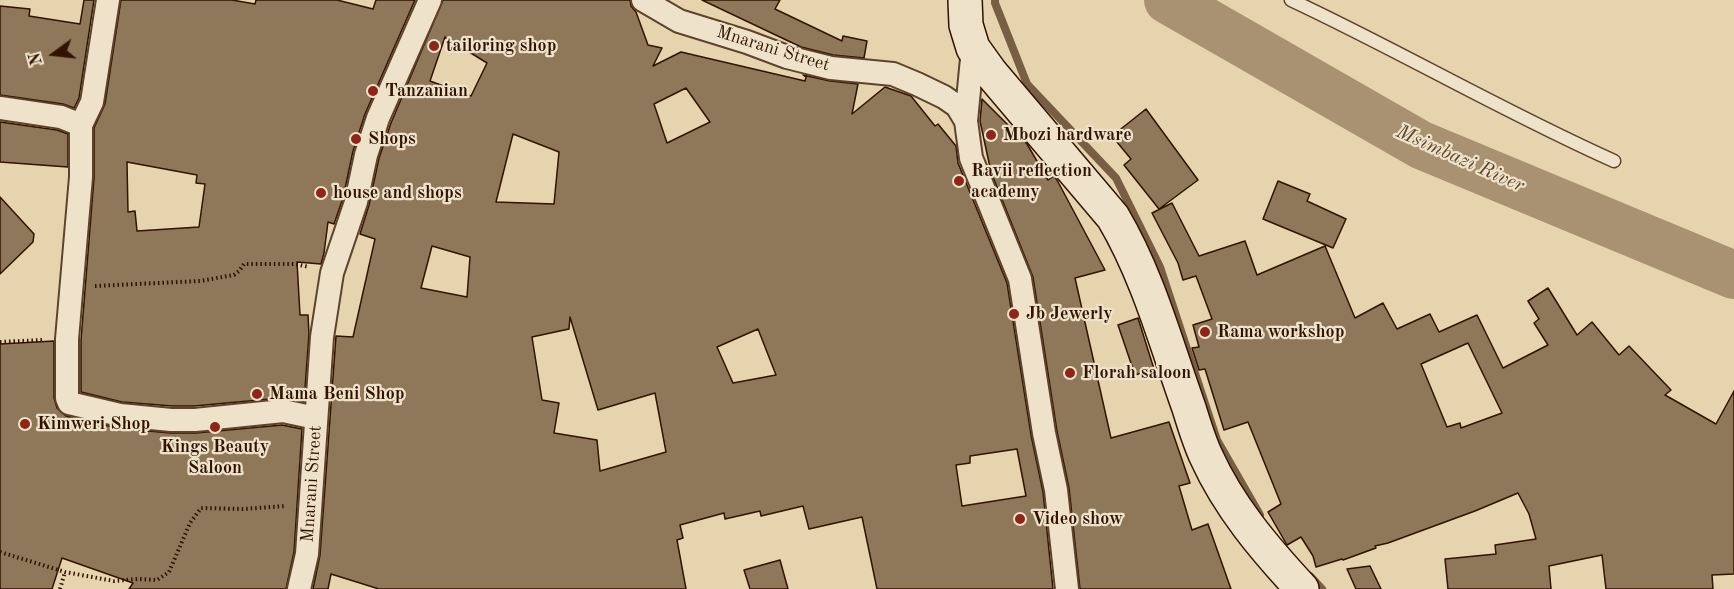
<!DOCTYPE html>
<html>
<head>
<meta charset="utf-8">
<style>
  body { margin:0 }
  #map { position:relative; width:1734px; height:589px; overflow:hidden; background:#e5d4ad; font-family:"Old Standard TT",serif }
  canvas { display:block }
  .north { position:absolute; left:24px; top:24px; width:60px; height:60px; -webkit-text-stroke:4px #eee3ca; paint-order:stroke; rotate:255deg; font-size:16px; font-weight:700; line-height:24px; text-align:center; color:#311300 }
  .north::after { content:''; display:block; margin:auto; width:21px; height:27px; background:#311300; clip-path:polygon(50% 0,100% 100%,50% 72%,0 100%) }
</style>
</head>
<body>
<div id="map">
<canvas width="1734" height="589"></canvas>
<div class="north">N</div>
</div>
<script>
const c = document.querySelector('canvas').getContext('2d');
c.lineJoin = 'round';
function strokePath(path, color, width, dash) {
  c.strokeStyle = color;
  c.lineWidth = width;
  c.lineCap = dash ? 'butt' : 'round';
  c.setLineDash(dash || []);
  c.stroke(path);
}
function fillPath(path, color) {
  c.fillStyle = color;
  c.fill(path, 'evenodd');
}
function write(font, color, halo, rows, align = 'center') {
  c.font = font + ' "Old Standard TT",serif';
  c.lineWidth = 4.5;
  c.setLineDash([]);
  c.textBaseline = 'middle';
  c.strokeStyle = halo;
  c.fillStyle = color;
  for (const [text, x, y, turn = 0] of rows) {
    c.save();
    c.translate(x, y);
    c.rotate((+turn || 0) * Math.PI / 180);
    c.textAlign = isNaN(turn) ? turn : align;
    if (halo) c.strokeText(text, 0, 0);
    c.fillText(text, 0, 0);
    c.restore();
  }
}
strokePath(new Path2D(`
  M995,0V3L1027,84L1116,178L1160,267L1217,440L1260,515
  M1310,576L1322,589`), '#785f44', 8);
strokePath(new Path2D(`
  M1168,0L1421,145L1734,275`), '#a89272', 48);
const building = new Path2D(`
  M84,0H94L79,98L74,108L63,104L0,95V6L30,9L29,16L80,24Z
  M121,0H232L255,4L256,0H337L373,9L376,0H415L365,114L353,151L343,198L334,224L328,222L324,253L321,264L297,262L300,315H308L309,334L304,402L282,398L194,406H172L122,402L81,392V340L94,178V128L105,104ZM127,162L197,175L196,183L205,184L199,227L137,231L135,211L128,212Z
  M443,0H630L631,6L636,12L648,45L662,48L653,66L681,52L805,81L806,77L803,75L830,81L858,84L852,114L885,87L911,96L935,126L938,124L956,146L958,163L1007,283L1031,435L1043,492L1053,589H877L862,517L809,529L803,506L761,516L760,511L725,519L724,513L680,525L683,538L677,540L686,589H379L331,574L328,589H313L320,555L336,336L353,337L375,239L360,234L369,205L379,158L391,123ZM445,37L487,63L471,96L430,81ZM686,88L710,122L667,143L654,104ZM513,134L559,152L554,204L496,202ZM432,246L470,257L467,297L421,288ZM570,317L598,410L655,393L666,452L600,471L597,440L554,433L559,403L542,400L532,337L569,329ZM758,329L776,375L733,383L717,347ZM1017,449L1026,496L962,506L956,465L970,463V456Z
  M702,0H780L775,9L842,41L843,36L867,41L864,58L833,55L801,47Z
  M982,99L1027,144L1048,180L1054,176L1057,180L1105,270L1075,278L1111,438L1169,422L1190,483L1179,486L1192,530L1208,524L1231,589H1080L1069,488L1057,431L1033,277L991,172L980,121Z
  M1146,109L1198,180L1159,209L1124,165L1131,159L1112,136Z
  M0,122L57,130L68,134V167L0,162Z
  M1278,181L1310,194L1307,201L1346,219L1333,248L1263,219Z
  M0,197L34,234L33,242L0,274Z
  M1172,203L1199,256L1245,241L1257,275L1325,246L1355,318L1383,303L1397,329L1430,314L1439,332L1477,315L1503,368L1548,345L1534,323L1539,319L1528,301L1548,288L1577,335L1592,322L1619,355L1629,346L1671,390L1665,395L1716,424L1734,391V574L1712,575L1713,589H1606L1602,555L1549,566L1551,589H1448L1445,559L1496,554L1495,545L1536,539L1529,514L1518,493L1475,511L1388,543L1375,546L1376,548L1343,560L1342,559L1316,567L1313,556L1301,537L1287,545L1268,512L1281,504L1248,422L1224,430L1205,369L1199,370L1192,348L1199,347L1193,325L1212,319L1196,276L1183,280L1178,263L1152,213ZM1468,343L1502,413L1461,428L1460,423L1447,427L1421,364Z
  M1138,318L1154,369L1135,375L1118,325Z
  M54,341V398L57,408L66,416L117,428L170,433H196L282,425L302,429L294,552L286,589H129L133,583L62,558L52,589H0V344Z
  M780,560L788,589H750L744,570Z
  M1370,566L1381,589H1356L1347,569Z`);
fillPath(building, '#8f775a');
strokePath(building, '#311300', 1.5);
const lane = new Path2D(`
  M1291,0C1400,51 1504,112 1614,161`);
const street = new Path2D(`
  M108,0L92,102L81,125V177L67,339V398L69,403L120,415L171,420H195L283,411L316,418
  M643,0L679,21L747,42L787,57L831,68L893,74L917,84L944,97L957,106L966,121
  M973,48L966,121L971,158L1020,279L1044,433L1056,490L1067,589
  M0,108L61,117L81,125
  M299,589L307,554L322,337L332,273L356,202L366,155L378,118L430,0`);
const secondary = new Path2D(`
  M965,0L966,25L973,48L991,73L1113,217C1148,276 1166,344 1189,408C1194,424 1199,441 1206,456C1229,507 1264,548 1302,589`);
strokePath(lane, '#5e432b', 15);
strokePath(street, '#5e432b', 26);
strokePath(secondary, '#311300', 36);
strokePath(new Path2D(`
  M95,286L200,281L234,275L239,271L244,264H295L309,267
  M0,342L42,340
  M0,552L65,572L114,581L138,579L157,580L169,572L190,523L201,508L243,509L286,506
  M60,589L65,572`), '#311300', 4, [1.5, 3]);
strokePath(lane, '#eee3ca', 12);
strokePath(street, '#eee3ca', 22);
strokePath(secondary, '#eee3ca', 33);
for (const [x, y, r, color] of [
  [434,46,6,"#8f2418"],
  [373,91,6,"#8f2418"],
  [991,135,6,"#8f2418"],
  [356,139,6,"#8f2418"],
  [959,181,6,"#8f2418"],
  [321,193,6,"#8f2418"],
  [1014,314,6,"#8f2418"],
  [1205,332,6,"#8f2418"],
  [1070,373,6,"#8f2418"],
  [257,394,6,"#8f2418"],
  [25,424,6,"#8f2418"],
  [215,427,6,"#8f2418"],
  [1020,519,6,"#8f2418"]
]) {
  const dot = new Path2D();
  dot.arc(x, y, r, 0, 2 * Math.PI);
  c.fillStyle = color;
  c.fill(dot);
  strokePath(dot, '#eee3ca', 2);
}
write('bold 18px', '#311300', '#eee3ca', [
  ["tailoring shop",446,46],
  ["Tanzanian",385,91],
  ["Mbozi hardware",1003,135],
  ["Shops",368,139],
  ["Ravii reflection",971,171],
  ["academy",971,192],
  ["house and shops",333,193],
  ["Jb Jewerly",1026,314],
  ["Rama workshop",1217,332],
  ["Florah saloon",1082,373],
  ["Mama Beni Shop",269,394],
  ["Kimweri Shop",37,424],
  ["Kings Beauty",215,447,"center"],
  ["Saloon",215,468,"center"],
  ["Video show",1032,519]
], 'left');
write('18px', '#311300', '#eee3ca', [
  ["Mnarani Street",773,49,17],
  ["Mnarani Street",312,484,-86]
]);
write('italic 20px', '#61462e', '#eee3ca', [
  ["Msimbazi River",1460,159,24]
]);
</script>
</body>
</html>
